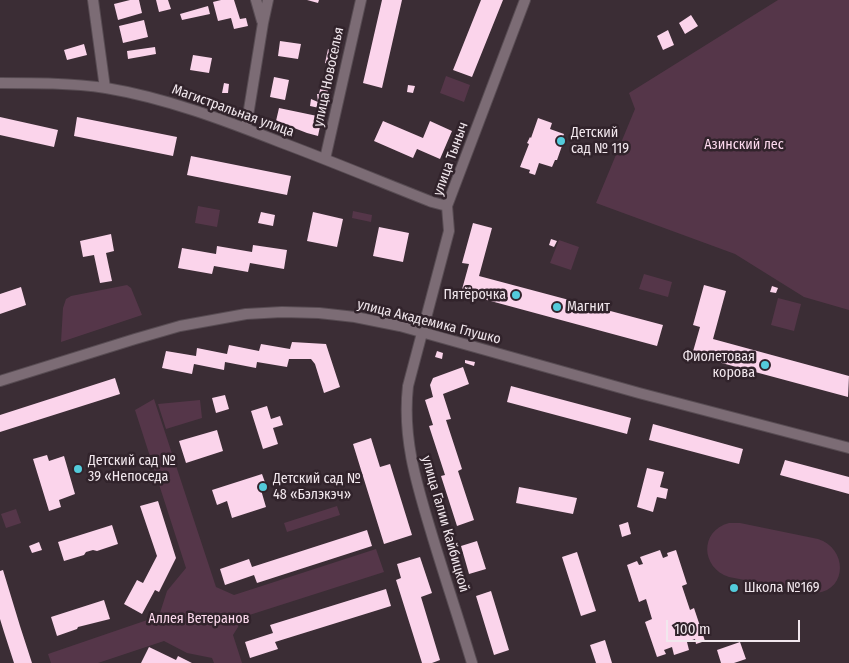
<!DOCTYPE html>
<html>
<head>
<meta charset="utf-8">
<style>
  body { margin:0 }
  #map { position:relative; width:849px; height:663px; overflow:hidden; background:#3b2d35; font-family:"Fira Sans Condensed",sans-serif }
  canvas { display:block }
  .scale { position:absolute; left:666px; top:620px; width:134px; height:22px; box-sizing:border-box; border:2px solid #f1e7ed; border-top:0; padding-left:6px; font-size:15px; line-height:18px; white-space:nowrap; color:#f1e7ed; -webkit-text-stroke:4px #31232b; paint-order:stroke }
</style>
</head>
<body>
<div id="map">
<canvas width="849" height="663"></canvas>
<div class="scale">100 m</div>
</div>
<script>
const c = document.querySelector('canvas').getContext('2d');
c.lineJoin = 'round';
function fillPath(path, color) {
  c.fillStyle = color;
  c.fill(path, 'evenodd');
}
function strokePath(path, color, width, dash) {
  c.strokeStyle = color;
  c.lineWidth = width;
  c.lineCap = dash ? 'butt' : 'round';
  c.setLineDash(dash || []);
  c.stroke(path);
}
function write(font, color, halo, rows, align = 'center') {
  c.font = font + ' "Fira Sans Condensed",sans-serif';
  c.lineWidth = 5;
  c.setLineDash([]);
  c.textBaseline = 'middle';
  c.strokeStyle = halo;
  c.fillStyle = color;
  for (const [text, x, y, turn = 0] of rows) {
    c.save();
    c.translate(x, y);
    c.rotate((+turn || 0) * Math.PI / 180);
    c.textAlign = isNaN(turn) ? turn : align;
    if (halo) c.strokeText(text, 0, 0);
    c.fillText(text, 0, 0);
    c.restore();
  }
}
fillPath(new Path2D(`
  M778,0H849V310L804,297L735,254L596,203L635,109L629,93Z
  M446,76L470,85L464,102L440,93Z
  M198,206L220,210L217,227L195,223Z
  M353,211L372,215L371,222L352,218Z
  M559,240L579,247L571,270L550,263Z
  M644,274L672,282L668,297L639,289Z
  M127,285L131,288L142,315L61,342L63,308L66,299L71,296Z
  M778,298L801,304L794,331L771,325Z
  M154,399L216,587L234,595L376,549L384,572L240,618L238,627L233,635L242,663H214L212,658L187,653L164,641L98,663H51L48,654L159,616L167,591L186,568L135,410Z
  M200,400L202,418L166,429L158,404Z
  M337,506L340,515L287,532L284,523Z
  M16,509L21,523L6,528L1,514Z
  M729,523H740L818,539C847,548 848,589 817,593C807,594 796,590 786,588C767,584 748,581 729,577C701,568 699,531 729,523Z`), '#553649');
fillPath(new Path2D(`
  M130,0H139L142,13L118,20L114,4Z
  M156,0H168L171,9L159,12Z
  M221,0H234L240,19L246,18L248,26L234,29L231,18L218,21L213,2Z
  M307,0H319L318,3Z
  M382,0H402L382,88L363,83Z
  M481,0H503L472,77L453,70Z
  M208,6L210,14L182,20L180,14Z
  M691,15L698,26L685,34L679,23Z
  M144,20L148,37L123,43L119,26Z
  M668,30L674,45L663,50L657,36Z
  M280,41L301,44L298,59L278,56Z
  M84,44L87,55L67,60L64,50Z
  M155,47L156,54L128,59L127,51Z
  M328,49L336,51L333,65L325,63Z
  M193,55L212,58L209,73L190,70Z
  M274,77L289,80L285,100L270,97Z
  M322,80L330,82L324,109L310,106L311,99L318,102L317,94H319Z
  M224,83L229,84L228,93H222Z
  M408,85L415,86L413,93L407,92Z
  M279,108L322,117L318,136L307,133L276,121Z
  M0,117L58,130L54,147L0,135Z
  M77,117L177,137L173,156L74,136Z
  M538,118L552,123L550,129L564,134L561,142L563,143L557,160H555L552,167L539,163L535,175L529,173L530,170L520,167L529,144L527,143L530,137L531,138Z
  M383,121L423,138L430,121L452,131L440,159L417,149L413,158L374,141Z
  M191,156L291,176L287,195L187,175Z
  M261,212L275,215L273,226L258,223Z
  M313,212L343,219L337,247L307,241Z
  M473,223L492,228L479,276L663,325L657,346L461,293L469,264L462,263Z
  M379,227L409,233L403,262L373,256Z
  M111,234L114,251L106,253L112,281L100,283L94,255L83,257L80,241Z
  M551,239L557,241L554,247L549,245Z
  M253,245L287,250L284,269L250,263L248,272L214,266L212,274L178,268L182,248L216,254L217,246L252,252Z
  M704,285L726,291L713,339L849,376L848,397L692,355L700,327L693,325Z
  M772,286L778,288L776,293L770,292Z
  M21,287L26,305L0,314V294Z
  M292,342L326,344L340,387L324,393L315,364L311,359H289L287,367L257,362L256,368L225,362L224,370L194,364L192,374L162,368L166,351L196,356L197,348L227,354L229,345L259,351L261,344L290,349Z
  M437,351L443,353L442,359L435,357Z
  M465,360L475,362L474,366L465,363Z
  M463,367L469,384L443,394L451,419L446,420L462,469L458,471L474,520L457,526L441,476L445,475L429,426L433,425L425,400L433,397L430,385L433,378Z
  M115,378L120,394L0,432V415Z
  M511,386L631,418L627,434L507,402Z
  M225,395L229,409L216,413L212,398Z
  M267,406L271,419L280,416L283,425L273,428L278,444L263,449L251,411Z
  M653,424L743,449L739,464L649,440Z
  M217,430L223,451L186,463L179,441Z
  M371,438L380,467L390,464L412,535L384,544L353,444Z
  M47,455L49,461L64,456L75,494L59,500L61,507L49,511L33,459Z
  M785,460L849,477V494L780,475Z
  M647,468L664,472L660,487L668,489L666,499L657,497L653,512L637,507Z
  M262,474L267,488L261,490L266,507L232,518L227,501L217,505L212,490Z
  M519,487L577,498L573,514L516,503Z
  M158,501L176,558L159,592L155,590L142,614L124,604L137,580L143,583L157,556L140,506Z
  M628,522L631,534L622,537L619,525Z
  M112,525L118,544L97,551L93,550L86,552L84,555L64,561L58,542Z
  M367,530L372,546L257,583L254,575L225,585L220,569L249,559L252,567Z
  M477,541L486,569L469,574L461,546Z
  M39,542L42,550L32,553L29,546Z
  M660,550L663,558L668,556L667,553L676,550L687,584L682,586L690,610L694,608L705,641L696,644L695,639L687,642L689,650L674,655L672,647L664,650L666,654L657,657L645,622L652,619L646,599L639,602L627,565L637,561L639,565L643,564L640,557Z
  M577,552L596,611L581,616L562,557Z
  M420,557L432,593L421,597L440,660L432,663H422L396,580L401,578L397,564Z
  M3,570L20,626L32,663H14L4,632L0,619V571Z
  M386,589L391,606L275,642L278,649L250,658L245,642L273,633L270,625Z
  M491,591L509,650L494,655L476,596Z
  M104,600L110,619L78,627L77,629L57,636L51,617Z
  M605,640L612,663H596L590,645Z
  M740,642L746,659L734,663H721L717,650Z
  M149,647L176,660L178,656L192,663H141Z`), '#fbd4eb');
const street = new Path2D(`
  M93,0L105,88
  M256,0L262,21
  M0,83C35,83 71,83 106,88C166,98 224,120 280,142C331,161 381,182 432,202L447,206
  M246,128L263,23L268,0
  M325,159L361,0
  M0,381L135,339L180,326L246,314L282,312L319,313L355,317L400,326L639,393L849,448
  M472,663C459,620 445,578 432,535C417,485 402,439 408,386L449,231L447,206L525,0`);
strokePath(street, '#584c53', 12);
strokePath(street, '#7c6c75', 10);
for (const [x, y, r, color] of [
  [561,141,5,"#53cbdb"],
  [516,295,5,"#53cbdb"],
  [557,307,5,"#53cbdb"],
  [765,365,5,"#53cbdb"],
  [78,469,5,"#53cbdb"],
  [263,487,5,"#53cbdb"],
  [734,588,5,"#53cbdb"]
]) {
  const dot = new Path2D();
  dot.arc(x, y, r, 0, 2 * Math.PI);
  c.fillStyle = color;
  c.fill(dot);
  strokePath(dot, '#31232b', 2);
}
write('14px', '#f1e7ed', '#31232b', [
  ["улица Новоселья",329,77,-78],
  ["Магистральная улица",233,111,20],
  ["улица Тыныч",451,159,-70],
  ["улица Академика Глушко",429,322,14],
  ["улица Галии Кайбицкой",445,524,74]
]);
write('14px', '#f1e7ed', '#31232b', [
  ["Детский",571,133],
  ["сад № 119",571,149],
  ["Пятёрочка",506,295,"right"],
  ["Магнит",567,307],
  ["Фиолетовая",755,357,"right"],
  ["корова",755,373,"right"],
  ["Детский сад №",88,461],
  ["39 «Непоседа",88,477],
  ["Детский сад №",273,479],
  ["48 «Бэлэкэч»",273,495],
  ["Школа №169",744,588]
], 'left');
write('14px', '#fcd9ed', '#31232b', [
  ["Азинский лес",744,145],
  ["Аллея Ветеранов",199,619]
]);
</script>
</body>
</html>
